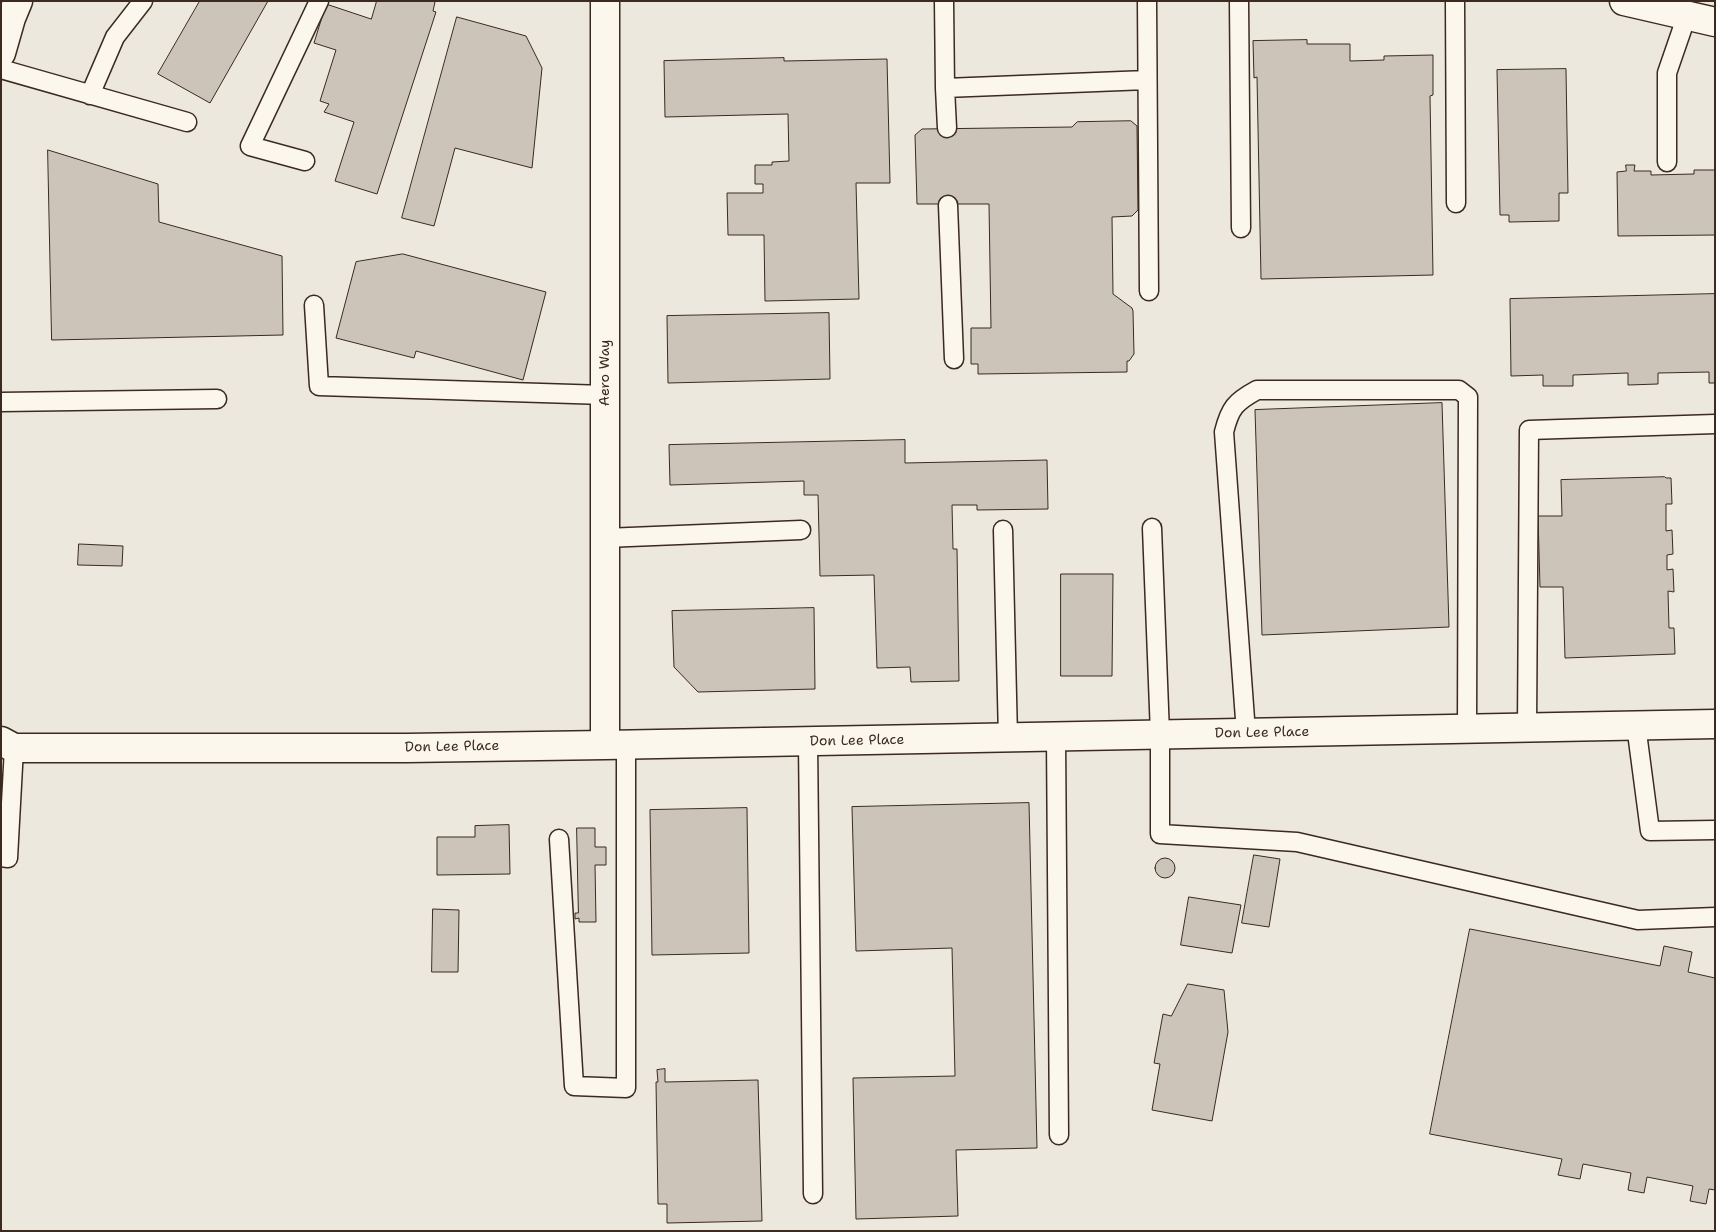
<!DOCTYPE html>
<html>
<head>
<meta charset="utf-8">
<style>
  body { margin:0 }
  #map { position:relative; width:1716px; height:1232px; overflow:hidden; background:#fbf7ec; font-family:"Shantell Sans",sans-serif }
  canvas { display:block }
  .frame { position:absolute; inset:0; border:2px solid #3b2a1e; pointer-events:none }
</style>
</head>
<body>
<div id="map">
<canvas width="1716" height="1232"></canvas>
<div class="frame"></div>
</div>
<script>
const c = document.querySelector('canvas').getContext('2d');
c.lineJoin = 'round';
function fillPath(path, color) {
  c.fillStyle = color;
  c.fill(path, 'evenodd');
}
function strokePath(path, color, width, dash) {
  c.strokeStyle = color;
  c.lineWidth = width;
  c.lineCap = dash ? 'butt' : 'round';
  c.setLineDash(dash || []);
  c.stroke(path);
}
function write(font, color, halo, rows, align = 'center') {
  c.font = font + ' "Shantell Sans",sans-serif';
  c.lineWidth = 4;
  c.setLineDash([]);
  c.textBaseline = 'middle';
  c.strokeStyle = halo;
  c.fillStyle = color;
  for (const [text, x, y, turn = 0] of rows) {
    c.save();
    c.translate(x, y);
    c.rotate((+turn || 0) * Math.PI / 180);
    c.textAlign = isNaN(turn) ? turn : align;
    if (halo) c.strokeText(text, 0, 0);
    c.fillText(text, 0, 0);
    c.restore();
  }
}
fillPath(new Path2D(`
  M1,1H1715V1231H1Z`), '#ede8dd');
const building = new Path2D(`
  M200,1H268L210,103L158,74Z
  M377,1H433L435,2L433,11L436,12L377,194L335,181L354,122L324,112L329,104L320,101L336,50L314,43L326,4L371,19Z
  M457,17L526,36L542,68L532,168L455,148L434,226L402,218Z
  M1307,40V44H1350V61L1384,60V56L1433,55V95L1430,96L1433,275L1261,279L1257,77L1254,78L1253,41Z
  M784,58V61L887,59L890,183H856L859,299L765,301L764,235H728L727,193H763V184H755V165H772V162L789,161L788,114L665,117L664,61Z
  M1566,69L1568,193H1559V221L1509,222V215H1500L1497,70Z
  M1131,121L1137,126L1138,210L1132,216L1112,217L1113,294L1132,308L1133,311L1134,354L1129,361H1127V372L978,374V364H971V328H991L989,204H917L915,135L922,129L1072,127L1077,122Z
  M48,150L158,184L159,222L282,256L283,335L52,340Z
  M1626,165H1635L1634,171H1651V175L1694,174V170H1715V235L1618,236L1617,172L1626,171Z
  M403,254L546,292L523,380L416,351L414,358L336,338L356,262Z
  M1715,294V383H1709V372L1658,373V384L1628,385V373L1573,375V386H1543V375L1511,376L1510,299Z
  M829,313L830,379L668,383L667,316Z
  M1442,403L1449,627L1262,635L1255,410Z
  M905,440V463L1047,460L1048,509L977,510V505H952L953,549H957L959,681L911,682L910,667L877,668L874,575L820,576L818,495H804V481L670,485L669,445Z
  M1665,477L1666,478H1671L1672,504H1666V531L1672,530L1673,554L1667,555V570L1673,569L1674,592L1668,591L1669,628H1674L1675,654L1565,658L1563,587H1540L1538,516H1562L1561,480Z
  M79,544L123,546L122,566L78,565Z
  M1061,574H1113L1112,676H1061Z
  M814,608L815,689L698,692L674,667L672,611Z
  M1029,803L1037,1148L956,1150L958,1216L856,1219L853,1078L955,1076L952,948L856,951L852,807Z
  M747,808L749,953L652,955L650,810Z
  M509,825L510,874L437,875V837H475V826Z
  M577,828H595V847H606V865H595L596,922H579V918L575,919V913H578Z
  M1254,855L1280,859L1269,927L1242,923Z
  M1155 868a10 10 0 1 1 20 0a10 10 0 1 1-20 0Z
  M1189,897L1241,905L1232,953L1181,945Z
  M433,909L459,910L458,972H432Z
  M1470,929L1660,966L1664,946L1692,952L1688,972L1715,978V1190L1709,1189L1706,1204L1690,1201L1693,1186L1647,1177L1644,1193L1628,1190L1631,1173L1583,1164L1580,1179L1558,1175L1562,1159L1430,1134Z
  M1188,984L1224,990L1228,1032L1212,1121L1152,1110L1160,1064L1154,1063L1163,1014L1171,1016Z
  M665,1069V1082L758,1080L762,1221L667,1223V1204H658L656,1082H658L657,1070Z`);
fillPath(building, '#ccc4b9');
strokePath(building, '#3b2a1e', 1);
const lane = new Path2D(`
  M944,1L945,88L1147,80
  M1147,1L1149,291
  M1239,1L1241,228
  M1455,1L1456,203
  M1,69L187,122
  M945,88L947,128
  M90,95L115,37L143,1
  M305,161L250,146L319,1
  M1667,162V73L1687,15
  M948,205L954,359
  M314,305L319,386L605,395
  M1,402L217,399
  M1152,528L1160,734V834L1297,842L1638,920L1715,917
  M1003,530L1008,738
  M605,538L801,530
  M1636,725L1650,831L1715,830
  M1527,727L1529,430L1715,424
  M1246,733L1224,432C1230,408 1235,402 1257,390H1459L1468,397L1467,729
  M1056,737L1059,1135
  M808,742L813,1194
  M559,839L574,1086L626,1088V745
  M1,857L8,858L14,748`);
const secondary = new Path2D(`
  M1624,1L1715,22
  M1,53L11,18L18,1
  M1,741L14,748H407L605,745L1715,724
  M605,745V1`);
strokePath(lane, '#3b2a1e', 21);
strokePath(secondary, '#3b2a1e', 31);
strokePath(lane, '#fbf7ec', 18);
strokePath(secondary, '#fbf7ec', 28);
write('14px', '#3b2a1e', '#fbf7ec', [
  ["Aero Way",605,373,-90],
  ["Don Lee Place",1262,733,-1],
  ["Don Lee Place",857,741,-1],
  ["Don Lee Place",452,747,-1]
]);
</script>
</body>
</html>
